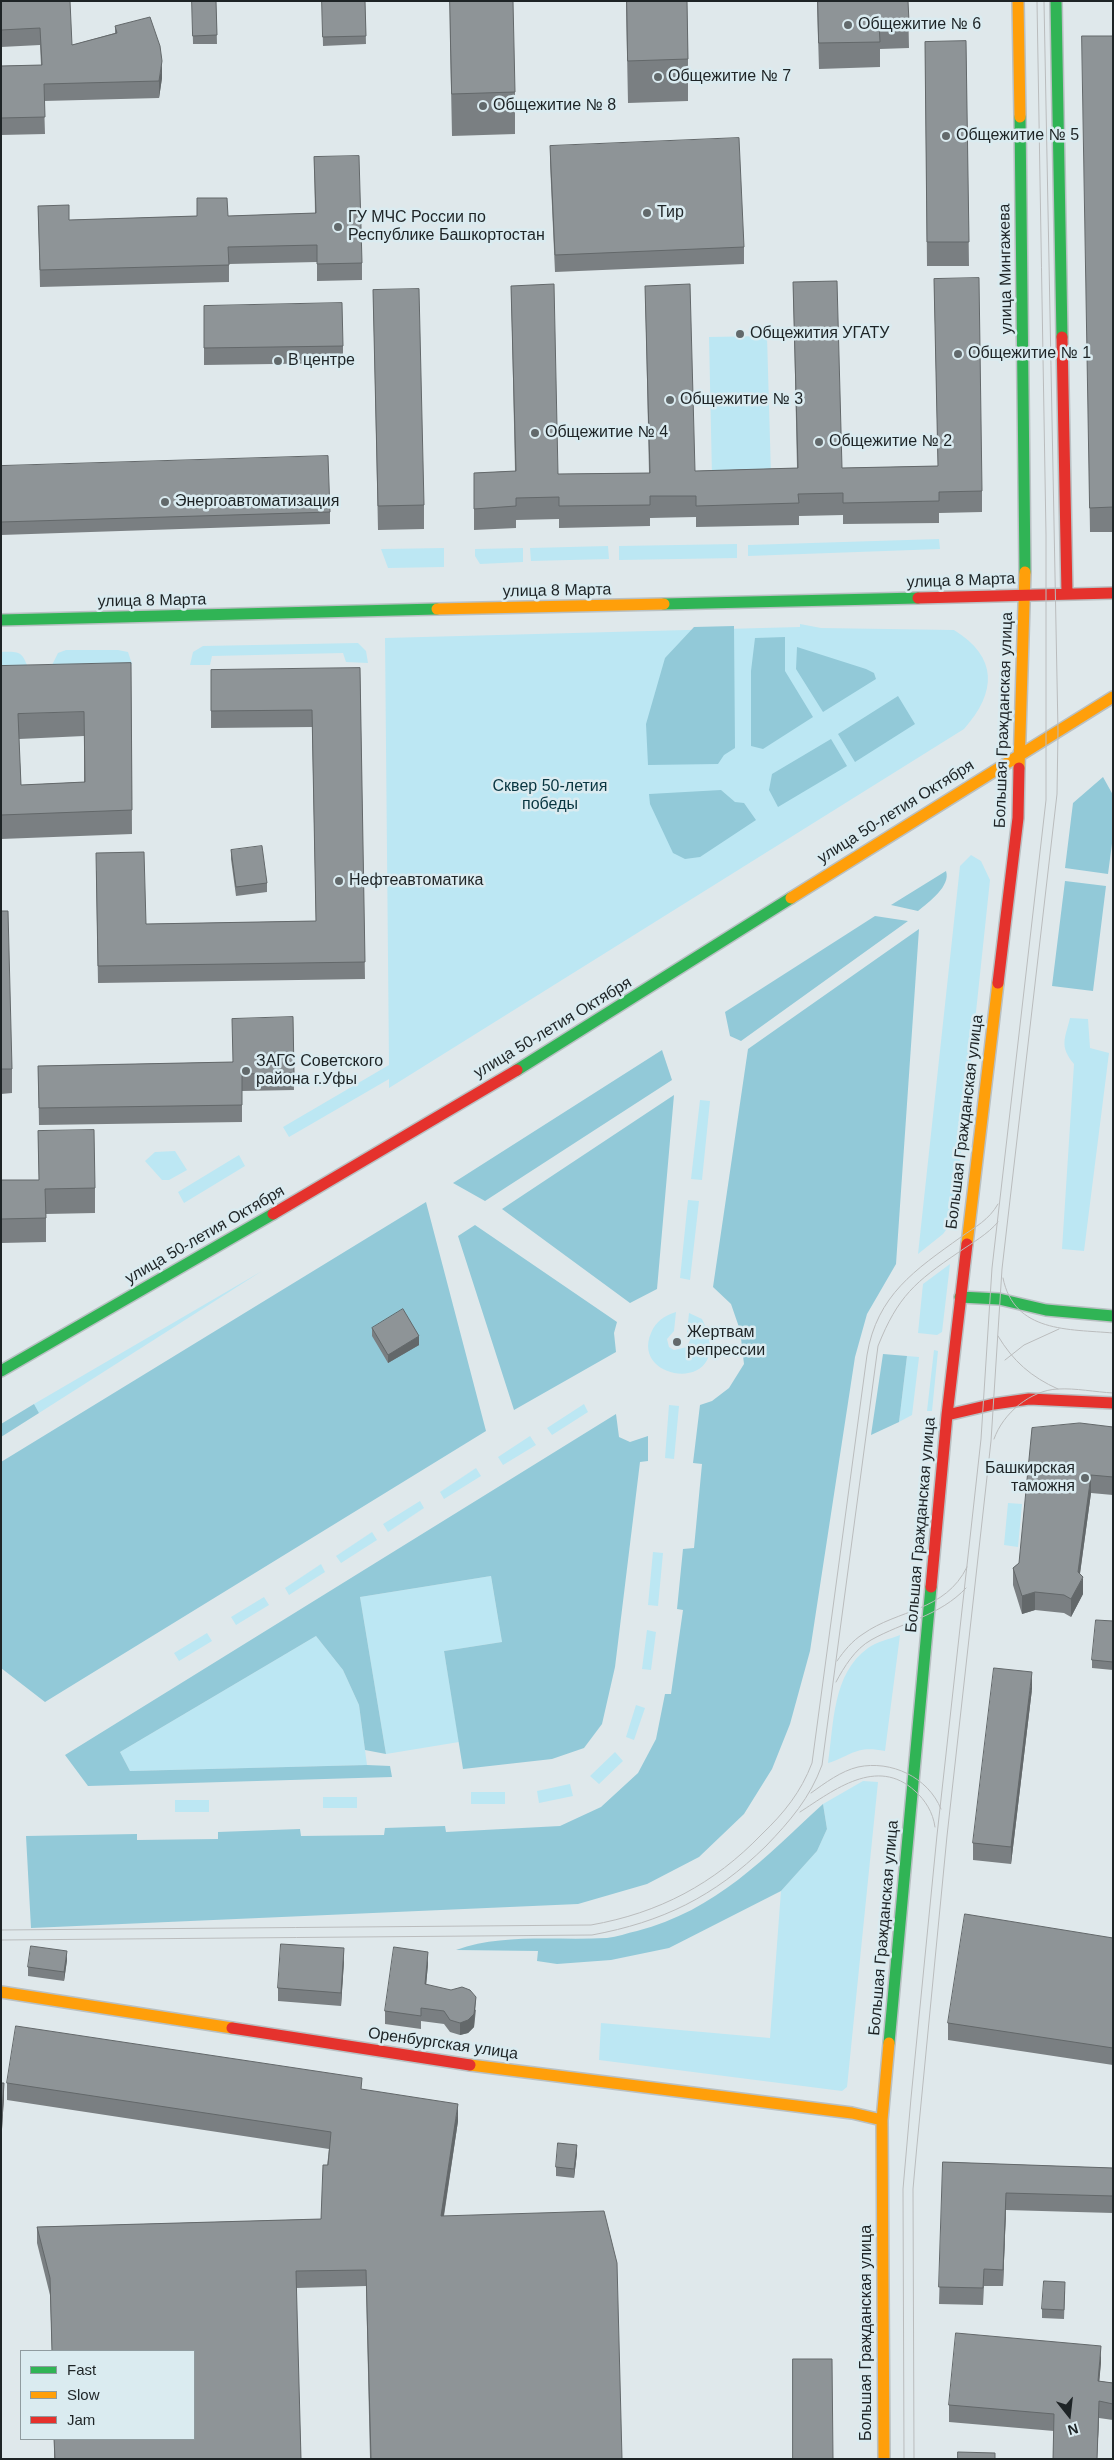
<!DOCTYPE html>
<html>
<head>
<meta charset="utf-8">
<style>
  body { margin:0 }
  #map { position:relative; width:1114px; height:2460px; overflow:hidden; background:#dfe8eb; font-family:Helvetica,sans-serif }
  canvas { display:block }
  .frame { position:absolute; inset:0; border:2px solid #1e2426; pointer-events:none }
  .legend { position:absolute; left:20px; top:2350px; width:175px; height:90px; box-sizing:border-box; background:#daebf0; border:1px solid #8f9b9f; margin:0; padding:6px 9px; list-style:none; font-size:15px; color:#1e2426 }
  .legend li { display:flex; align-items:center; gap:10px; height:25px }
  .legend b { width:25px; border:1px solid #8f9b9f }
  .north { position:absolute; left:1044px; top:2390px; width:50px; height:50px; -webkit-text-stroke:4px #daebf0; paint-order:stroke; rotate:164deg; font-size:14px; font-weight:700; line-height:20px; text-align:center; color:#1e2426 }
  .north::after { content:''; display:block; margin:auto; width:18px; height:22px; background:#1e2426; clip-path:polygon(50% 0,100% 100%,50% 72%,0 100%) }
</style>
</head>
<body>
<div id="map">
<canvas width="1114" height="2460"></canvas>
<div class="frame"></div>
<ul class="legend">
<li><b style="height:6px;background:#30b455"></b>Fast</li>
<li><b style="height:6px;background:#ff9f0a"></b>Slow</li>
<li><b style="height:6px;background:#e5322d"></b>Jam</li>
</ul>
<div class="north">N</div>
</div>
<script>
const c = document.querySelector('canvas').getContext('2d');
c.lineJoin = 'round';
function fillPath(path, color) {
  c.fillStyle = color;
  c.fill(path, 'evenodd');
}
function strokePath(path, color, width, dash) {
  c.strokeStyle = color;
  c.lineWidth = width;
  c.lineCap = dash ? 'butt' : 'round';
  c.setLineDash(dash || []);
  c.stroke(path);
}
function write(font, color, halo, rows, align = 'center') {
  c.font = font + ' Helvetica,sans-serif';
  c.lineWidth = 5;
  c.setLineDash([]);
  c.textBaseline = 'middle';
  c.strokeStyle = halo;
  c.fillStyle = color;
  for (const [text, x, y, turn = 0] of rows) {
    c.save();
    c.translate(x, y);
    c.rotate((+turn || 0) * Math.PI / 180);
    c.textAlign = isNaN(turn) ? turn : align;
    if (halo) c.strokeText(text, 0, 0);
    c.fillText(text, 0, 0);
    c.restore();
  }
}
fillPath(new Path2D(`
  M767,336L771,475L712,476L709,337Z
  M939,539L940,549L748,556V545Z
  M737,544V558L619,560V546Z
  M608,546L609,559L531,561L530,548Z
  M444,548V567L388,568L381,549Z
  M523,548V562L480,564L475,556V549Z
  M800,624L821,628L954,630C998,657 997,692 964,729L389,1088V1079L289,1137L283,1127L389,1065L385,638L800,627Z
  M358,643L366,651L368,663L346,662L343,653L212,656L210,665H190L193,652L203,646Z
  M66,650H118L128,652L132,664L52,665L58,653Z
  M1,652C21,651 22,652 29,670H1Z
  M971,855L981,861L990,880L954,1219L943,1234L918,1254L960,866Z
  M1070,1018L1088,1019L1090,1048L1109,1053L1084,1251L1062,1249L1074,1064C1059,1046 1065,1039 1070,1018Z
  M700,1100L710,1101L702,1180L691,1179Z
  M175,1151L187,1170L169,1180H162L145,1161L155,1152Z
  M239,1155L245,1166L184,1203L178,1192Z
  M688,1200L699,1201L690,1280L680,1278Z
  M950,1264L942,1332L937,1335L918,1333L923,1284Z
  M262,1271L39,1413L34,1404Z
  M676,1312L674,1331L667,1339L669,1347L674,1350L687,1347L691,1338L687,1332L689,1313L702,1319C740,1395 629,1384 651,1333C656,1321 664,1316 676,1312Z
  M934,1350L938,1351L932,1411H927Z
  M907,1356L919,1357L912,1415L899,1422Z
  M584,1404L588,1412L552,1435L547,1428Z
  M669,1405L679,1406L674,1459L665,1458Z
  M530,1436L536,1445L503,1465L498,1457Z
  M476,1468L481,1476L444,1499L440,1492Z
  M420,1501L424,1508L388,1532L383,1524Z
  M1008,1503L1022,1504L1018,1547L1004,1545Z
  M372,1532L377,1540L341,1563L336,1556Z
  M653,1552L663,1553L658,1606L648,1605Z
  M321,1564L325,1572L289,1595L285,1588Z
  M491,1576L502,1642L444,1651L459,1742L386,1754L360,1597Z
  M264,1597L269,1605L236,1625L231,1617Z
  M647,1630L656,1632L651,1670L642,1669Z
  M207,1633L212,1641L179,1661L174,1653Z
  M900,1635L885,1751C856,1745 853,1755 828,1763C834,1724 832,1674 868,1648C876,1642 890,1639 900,1635Z
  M316,1636L343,1670L359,1705L367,1765L130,1771L120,1752Z
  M636,1705L645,1708L634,1740L626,1737Z
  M615,1752L623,1761L599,1784L590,1776Z
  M863,1781L878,1782L847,2087L842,2091L599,2060L601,2023L770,2038L781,1891L817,1851L827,1829L823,1804Z
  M570,1784L573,1796L539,1803L537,1791Z
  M471,1792H505V1804H471Z
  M323,1797H357V1808H323Z
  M175,1800H209V1812H175Z`), '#bce7f3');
fillPath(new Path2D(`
  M734,626L735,748L724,755L718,764L648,765L646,724L665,658L694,627Z
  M785,637V671L813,717L763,749L751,746V671L755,638Z
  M797,647L866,669L874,673L876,679L823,712L796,669Z
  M898,696L915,724L855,762L838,734Z
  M831,739L847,766L778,807L769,790L772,774Z
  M1103,777L1113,795V836L1108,874L1065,868L1073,803Z
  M721,790L735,802L744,803L756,820L700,857L685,859L673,853L650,804L649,794Z
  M946,871C951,886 929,902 918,911L891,905Z
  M1065,881L1106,886L1093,991L1052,986Z
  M875,916L908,921L741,1041L730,1036L725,1012Z
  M919,929L896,1264L867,1314L855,1357L810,1651L790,1724L772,1769L744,1814L699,1857L647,1884L578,1904L31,1928L26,1836L137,1834V1840L218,1839V1832L300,1829L301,1836L384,1835L385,1828L445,1826L446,1832L560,1826L601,1807L638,1773L656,1739L665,1694H671L683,1610L677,1609L683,1549L694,1548L702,1464L693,1463L700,1405L712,1401L729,1388L744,1364L740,1330L731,1304L713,1287L748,1049Z
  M662,1050L672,1080L485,1201L453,1183Z
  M674,1095L657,1289L630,1303L502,1209Z
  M426,1202L486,1431L45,1702L1,1668V1462Z
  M475,1225L617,1322L614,1333L616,1352L514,1410L458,1236Z
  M883,1354L907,1356L899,1422L871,1435Z
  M34,1404L39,1413L1,1437V1424Z
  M616,1414L619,1437L630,1442L648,1436V1461L640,1462L615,1667L602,1724L584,1748L552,1759L463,1769L444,1651L502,1642L491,1576L360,1597L386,1754L365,1750L359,1705L343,1670L316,1636L120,1752L130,1771L367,1765L390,1766L392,1777L88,1786L65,1755Z
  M823,1804L827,1829L817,1851L781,1891L669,1948L611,1960L557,1964L537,1961L538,1951L456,1950C504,1933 557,1941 607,1938C617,1937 627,1933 637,1931C717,1910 764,1858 823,1804Z`), '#92c9d8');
const fast = new Path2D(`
  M1056,1L1062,337
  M1020,117L1025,572
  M664,604L918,598
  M1,620L437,609
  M517,1070L791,898
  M960,1297L999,1299L1046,1310L1113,1316
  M1,1371L273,1214
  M889,2043L931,1587`);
const slow = new Path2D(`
  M1018,1L1020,117
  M437,609L664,604
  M1019,768L1025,572
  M791,898L1113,697
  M967,1244L998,983
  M1,1992L232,2028
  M470,2065L852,2113L882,2120
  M884,2459L882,2120L889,2043`);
const jam = new Path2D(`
  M1062,337L1067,594
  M918,598L1113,593
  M998,983L1018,818L1019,768
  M273,1214L517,1070
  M947,1415L994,1404L1029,1399L1113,1403
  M931,1587L947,1415L967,1244
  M232,2028L470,2065`);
strokePath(fast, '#b9c0c3', 14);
strokePath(slow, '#b9c0c3', 14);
strokePath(jam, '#b9c0c3', 14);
strokePath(fast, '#30b455', 11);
strokePath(slow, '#ff9f0a', 11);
strokePath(jam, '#e5322d', 11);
strokePath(new Path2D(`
  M1003,1278C1014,1333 1069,1329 1113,1333
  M998,1336C1013,1361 1031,1377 1058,1389
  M1005,1360L1024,1345L1059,1329
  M994,1439C1003,1413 1031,1390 1058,1389C1076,1388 1095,1392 1113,1393
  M837,1661C844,1651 852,1641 863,1634C898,1609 945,1612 967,1567
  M836,1682C844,1667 855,1649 871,1640C903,1622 940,1616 966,1588
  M811,1793C825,1783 841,1771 858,1767C891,1760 928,1777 941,1809
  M800,1812C834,1790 877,1756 915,1791C925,1800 933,1812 935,1827
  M1,1930L591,1925C659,1913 714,1884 762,1834C784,1813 801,1792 812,1763L867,1355C877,1295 915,1270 961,1237C975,1227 989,1220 998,1204
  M1,1940L592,1935C662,1922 714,1897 766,1846C790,1821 810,1798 822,1765L878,1346C898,1296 915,1282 959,1252C972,1243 988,1234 998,1222
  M904,2459L903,2189L911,2098L937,1835L981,1439L992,1268L1046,800V535L1037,1
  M914,2459L913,2189L917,2145L947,1836L991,1441L1002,1269L1057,794L1058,731L1044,1`), '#babcbd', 1);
fillPath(new Path2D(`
  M1,1L72,45L115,33V26L162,78L159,98L44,101L45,134L1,135V66L41,65L40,45L1,47Z
  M192,1H216L217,44H193Z
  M322,1H365L366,44L323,46Z
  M450,1L515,92V134L452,136L450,36Z
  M626,1H687L688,59V101L628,103Z
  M817,1H908L909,48L880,49V67L819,69Z
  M1082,36H1113V532H1090Z
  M966,41L969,266H927L925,42Z
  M550,146L744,247V264L555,272L550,163Z
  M314,157L362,263V280L317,281V262L229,264V282L40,287L38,206L69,220L197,216V198L228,216L315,213Z
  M934,279L982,491V512L939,513V523L843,524V515L799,516V525L696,527V517L650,518V526L559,528V519L516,520V528L474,530V473L515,471L511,286L558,474L649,473L645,286L695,471L797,468L793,282L842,468L938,466Z
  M373,290L424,505V529L378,530Z
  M204,306L343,346V363L204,365Z
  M1,466L330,512V524L1,535Z
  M131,663L132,834L1,839V666ZM84,736V782L21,785L19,739Z
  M360,668L365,979L98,983L96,870L146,924L316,921L312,727L211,728V670Z
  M231,850L267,883V892L236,896L231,859Z
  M1,911L12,1069V1093L1,1094Z
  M293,1017L294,1090L242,1091V1122L39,1125L38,1066L232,1062Z
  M38,1131L95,1188V1213L46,1214V1242L1,1243V1180H39Z
  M372,1328L419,1345L388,1363L372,1336Z
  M1113,1427V1495L1091,1493L1080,1574L1083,1594L1071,1617L1064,1613L1035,1610L1022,1614L1013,1585V1568L1019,1563Z
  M1113,1621V1670L1092,1668V1660Z
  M1032,1689L1011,1864L973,1860V1843Z
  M1113,1938V2065L948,2040V2023Z
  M67,1960L64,1981L28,1976V1967Z
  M344,1961L341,2006L278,2001V1988Z
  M428,1964L426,1985L476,2010L474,2027L468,2033L460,2035L450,2032L444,2024L421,2021V2029L385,2024V2011Z
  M1,2083L4,2096L2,2129H1Z
  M7,2083L362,2090L458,2121L444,2216L622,2459H370L366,2286L296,2288L301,2459H54V2439H194V2351H52L50,2295L37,2243V2227L321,2219L329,2149L7,2100Z
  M577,2153L574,2178L556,2176V2167Z
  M943,2162L1113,2168V2213L1006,2210L1003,2286H984L983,2305L939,2304Z
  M1065,2291L1064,2319L1042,2318V2309Z
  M1101,2362L1099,2381L1113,2383V2420L1099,2418L1097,2459H1053L1054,2431L949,2422V2405Z`), '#7a7f82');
fillPath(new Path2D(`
  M162,61V78L159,98V81Z
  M419,1336V1345L388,1363V1355Z
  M1091,1475V1493L1078,1587L1083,1577V1594L1071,1617V1599L1078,1572Z
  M1035,1592V1610L1022,1614V1596Z
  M1032,1672V1689L1011,1864V1847Z
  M344,1948V1961L341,2006V1993Z
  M67,1951V1960L64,1981V1972Z
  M428,1952V1964L425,1997V1984Z
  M476,1997L474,2027L468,2033L460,2035V2023Z
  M4,2083V2096L2,2129V2116Z
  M458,2104V2121L441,2233V2216Z
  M577,2145V2153L574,2178V2169Z
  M1006,2193V2210L1003,2286V2270Z
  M1101,2346V2362L1098,2397V2381Z
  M1099,2401V2418L1097,2459Z`), '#63686a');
const building = new Path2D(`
  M1,1H70L72,45L117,33L115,26L150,17L160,46L162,61L159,81L44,84L45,117L1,118V66L42,65L40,28L1,30Z
  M192,1H216L217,35L193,36Z
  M322,1H365L366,36L323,37Z
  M450,1H513L515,92L452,94Z
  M627,1H687L688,59L628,61Z
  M818,1H908L909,22L879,23L880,42L819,43Z
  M1082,36H1113V507L1090,508Z
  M966,41L969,242H927L925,42Z
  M739,138L744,247L555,255L550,146Z
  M359,156L362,263L317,264V245L228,247L229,265L40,270L38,206L69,205V220L197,216V198H227L228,216L316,213L314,157Z
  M979,278L982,491L939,492V501L843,503V493L798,494L799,503L696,506V496H650V505L559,506V497L516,498V506L474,509V473L516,471L511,286L554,284L558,474L650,473L645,286L690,284L695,471L798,468L793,282L837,281L842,468L938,466L934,279Z
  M419,289L424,505L378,506L373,290Z
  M342,303L343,346L204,348V306Z
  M328,456L330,512L1,522V466Z
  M131,663L132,810L1,815V666ZM84,712L85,782L21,785L18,714Z
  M360,668L365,962L98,966L96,853L144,852L146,924L316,921L312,710L211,711V670Z
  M262,846L267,883L236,887L231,850Z
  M1,911H8L12,1069H1Z
  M293,1017L294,1073L242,1074V1105L39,1108L38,1066L233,1062L232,1019Z
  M94,1130L95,1188L45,1189L46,1218L1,1219V1180H39L38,1131Z
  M403,1309L419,1336L388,1355L372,1328Z
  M1080,1423L1113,1427V1477L1091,1475L1078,1572L1083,1577L1071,1599L1064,1595L1035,1592L1022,1596L1013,1568L1019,1563L1032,1428Z
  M1096,1620L1113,1621V1662L1092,1660Z
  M994,1668L1032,1672L1011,1847L973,1843Z
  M965,1914L1113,1938V2048L948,2023Z
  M281,1944L344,1948L341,1993L278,1988Z
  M31,1946L67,1951L64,1972L28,1967Z
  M394,1947L428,1952L425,1984L451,1990L462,1987L470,1990L476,1997L474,2014L468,2020L460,2023L450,2020L444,2011L421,2008V2016L385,2011Z
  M16,2026L362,2078L361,2089L458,2104L441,2216L604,2211L617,2263L622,2459H371L366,2270L296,2271L301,2459H55L54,2439H194V2351H52L50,2278L37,2227L321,2219L323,2165H328L331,2132L7,2083Z
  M1,2083H4L2,2116H1Z
  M558,2143L577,2145L574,2169L556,2167Z
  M943,2162L1113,2168V2196L1006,2193L1003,2270L984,2269L983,2288L939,2287Z
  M1044,2281L1065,2282L1064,2310L1042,2309Z
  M956,2333L1101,2346L1098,2381L1113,2383V2404L1099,2401L1097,2459H1053L1054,2414L949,2405Z
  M793,2359H832L833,2459H793Z
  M958,2452L995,2453V2459H958Z`);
fillPath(building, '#8e9497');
strokePath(building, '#63686a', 1);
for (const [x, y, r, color] of [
  [848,25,5,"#62696b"],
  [658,77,5,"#62696b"],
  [483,106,5,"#62696b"],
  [946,136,5,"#62696b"],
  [647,213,5,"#62696b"],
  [338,227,5,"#62696b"],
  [740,334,5,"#62696b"],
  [958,354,5,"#62696b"],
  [278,361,5,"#62696b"],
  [670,400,5,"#62696b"],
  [535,433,5,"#62696b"],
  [819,442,5,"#62696b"],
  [165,502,5,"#62696b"],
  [339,881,5,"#62696b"],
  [246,1071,5,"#62696b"],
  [677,1342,5,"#62696b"],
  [1085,1478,5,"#62696b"]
]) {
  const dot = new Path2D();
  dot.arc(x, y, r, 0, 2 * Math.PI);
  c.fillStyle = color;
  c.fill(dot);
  strokePath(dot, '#daebf0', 2);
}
write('16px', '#1e2426', '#daebf0', [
  ["Общежитие № 6",858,25],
  ["Общежитие № 7",668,77],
  ["Общежитие № 8",493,106],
  ["Общежитие № 5",956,136],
  ["Тир",657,213],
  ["ГУ МЧС России по",348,218],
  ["Республике Башкортостан",348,236],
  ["Общежития УГАТУ",750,334],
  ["Общежитие № 1",968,354],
  ["В центре",288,361],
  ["Общежитие № 3",680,400],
  ["Общежитие № 4",545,433],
  ["Общежитие № 2",829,442],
  ["Энергоавтоматизация",175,502],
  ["Нефтеавтоматика",349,881],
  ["ЗАГС Советского",256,1062],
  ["района г.Уфы",256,1080],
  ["Жертвам",687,1333],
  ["репрессии",687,1351],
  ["Башкирская",1075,1469,"right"],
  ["таможня",1075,1487,"right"]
], 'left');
write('16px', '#1e2426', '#daebf0', [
  ["улица Мингажева",1006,269,-91],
  ["улица 8 Марта",961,581,-2],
  ["улица 8 Марта",557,591,-1],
  ["улица 8 Марта",152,601,-1],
  ["Большая Гражданская улица",1004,720,-88],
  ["улица 50-летия Октября",896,812,-32],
  ["улица 50-летия Октября",553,1028,-31],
  ["Большая Гражданская улица",965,1122,-83],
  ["улица 50-летия Октября",205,1235,-30],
  ["Большая Гражданская улица",921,1525,-85],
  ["Большая Гражданская улица",884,1928,-85],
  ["Оренбургская улица",443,2044,8],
  ["Большая Гражданская улица",867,2333,-90]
]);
write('16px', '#083540', '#daebf0', [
  ["Сквер 50-летия",550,787],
  ["победы",550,805]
]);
</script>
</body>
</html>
